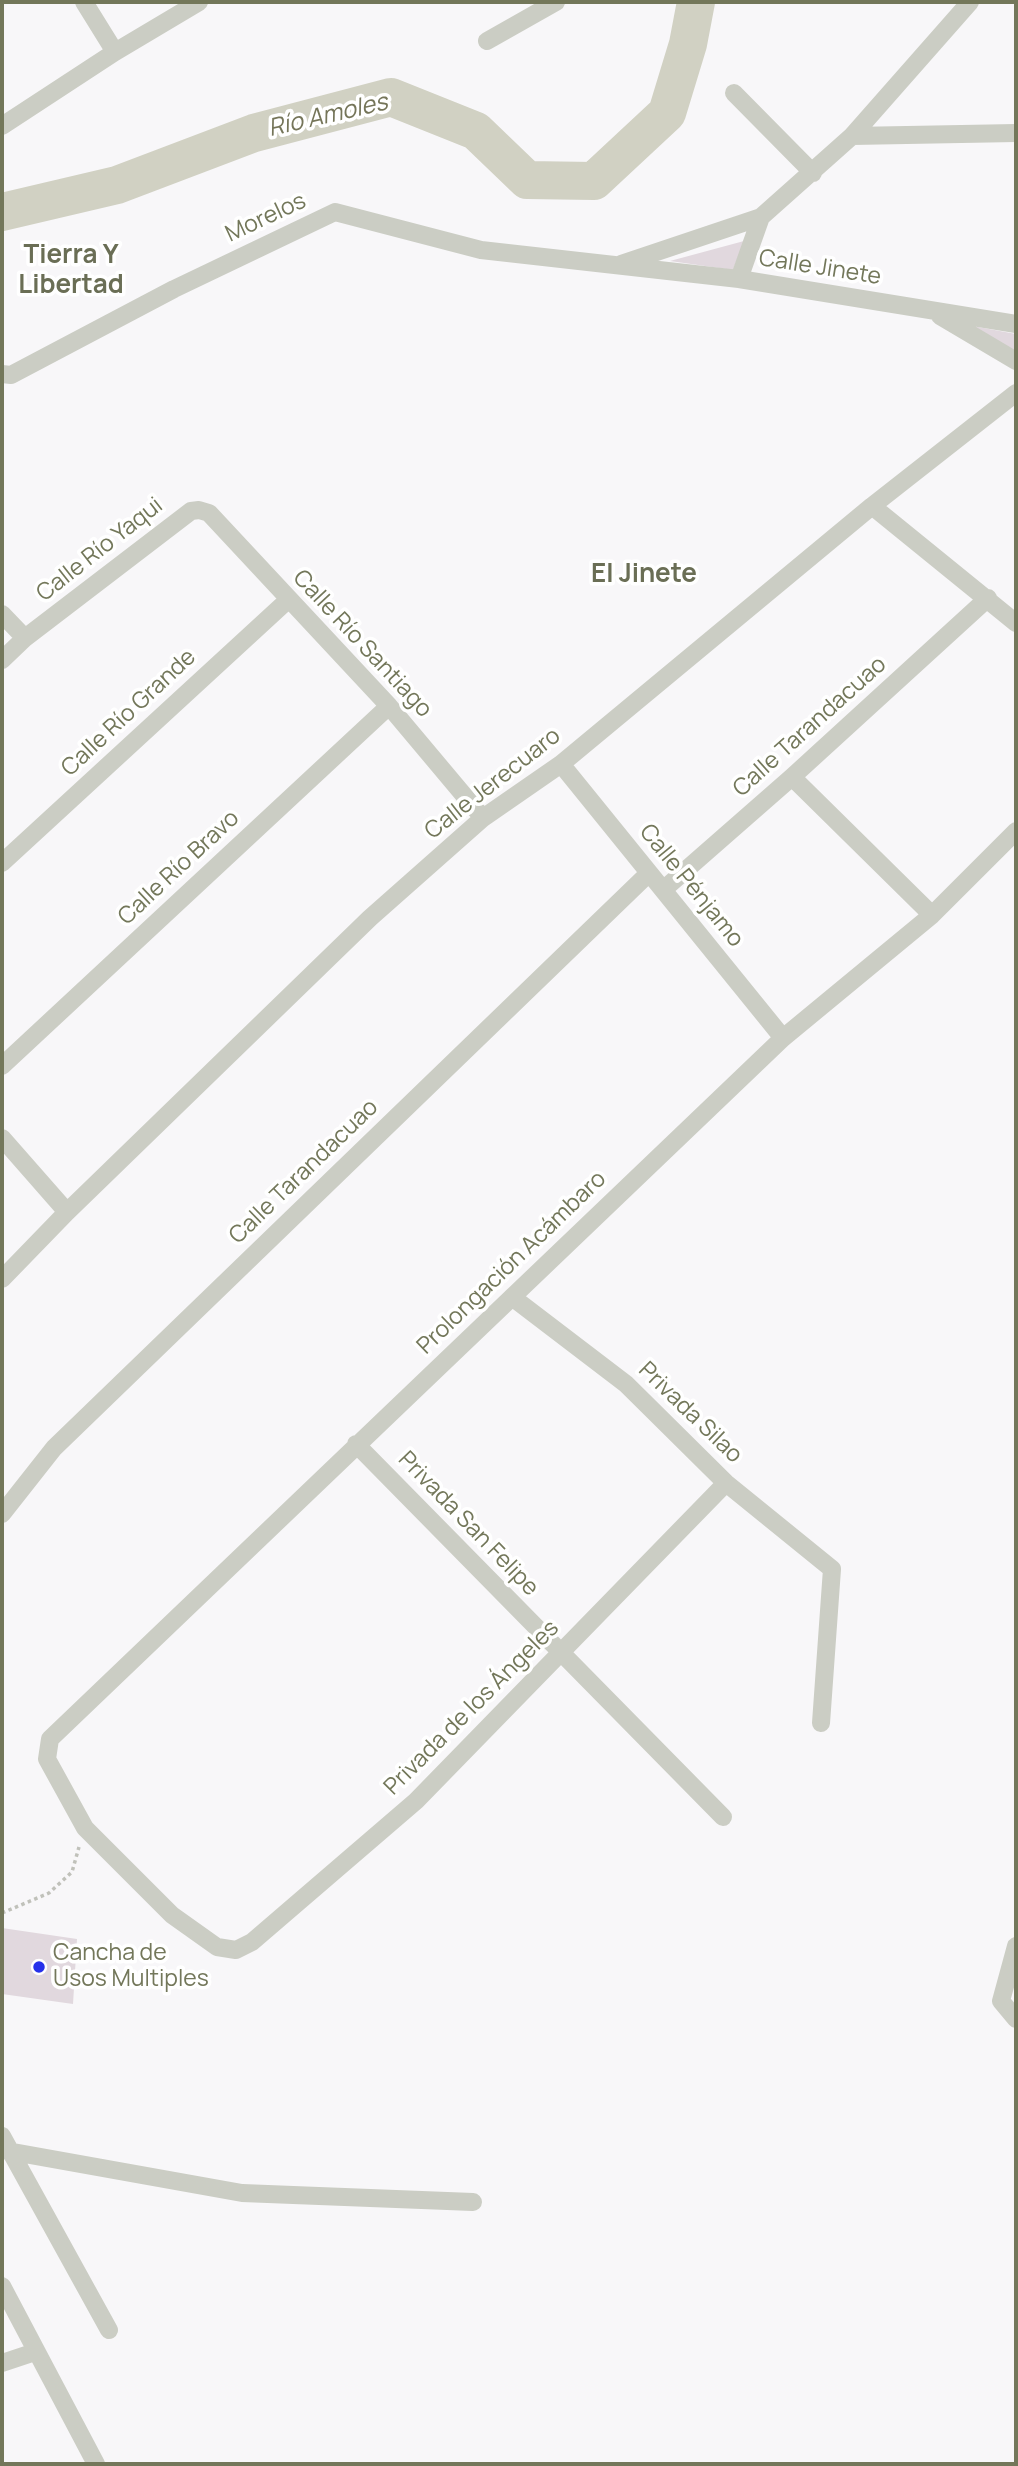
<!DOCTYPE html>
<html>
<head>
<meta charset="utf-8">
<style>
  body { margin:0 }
  #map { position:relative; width:1018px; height:2466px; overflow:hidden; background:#f8f7f9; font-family:Manrope,sans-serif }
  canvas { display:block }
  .frame { position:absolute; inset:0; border:4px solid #73775a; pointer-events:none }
</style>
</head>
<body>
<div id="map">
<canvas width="1018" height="2466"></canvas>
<div class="frame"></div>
</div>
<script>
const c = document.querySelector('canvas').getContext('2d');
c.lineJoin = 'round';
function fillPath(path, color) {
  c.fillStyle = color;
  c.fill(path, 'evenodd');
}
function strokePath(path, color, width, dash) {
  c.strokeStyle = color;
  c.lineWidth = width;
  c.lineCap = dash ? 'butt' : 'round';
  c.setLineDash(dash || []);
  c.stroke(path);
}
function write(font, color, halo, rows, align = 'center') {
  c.font = font + ' Manrope,sans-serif';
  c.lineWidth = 7;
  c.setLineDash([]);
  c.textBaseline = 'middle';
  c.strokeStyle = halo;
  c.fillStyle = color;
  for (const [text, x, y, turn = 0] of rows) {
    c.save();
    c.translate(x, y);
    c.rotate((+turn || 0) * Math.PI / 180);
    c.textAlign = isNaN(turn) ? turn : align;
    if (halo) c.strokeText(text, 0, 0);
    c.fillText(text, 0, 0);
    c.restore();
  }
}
fillPath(new Path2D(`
  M744,241L733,270L670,261Z
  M973,326L1016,334V357Z
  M2,1928L77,1939L73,2004L2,1994Z`), '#e1d8de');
strokePath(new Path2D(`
  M2,212L117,185L254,133L391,97L476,131L527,180L594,181L667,113L688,44L696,2`), '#d1d1c3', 38);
strokePath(new Path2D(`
  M2,1913L49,1893L72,1872L79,1847`), '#c0c1ba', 3.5, [3.5, 3.5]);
strokePath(new Path2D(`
  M84,2L115,52
  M487,41L556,2
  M734,93L813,173
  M2,126L115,52L199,2
  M852,136L1016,133
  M621,264L761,217L852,136L970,2
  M739,279L761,217
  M940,316L1016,361
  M2,374L11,375L174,289L335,212L481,250L739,279L1016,324
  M872,506L1016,623
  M2,614L25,638
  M2,660L25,638L191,511L199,510L209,513L389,706L483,818
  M561,764L783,1038
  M792,777L932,915
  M2,863L289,599
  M663,890L792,777L988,598
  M2,1066L389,706
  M2,1138L67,1212
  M2,1279L67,1212L370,918L483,818L561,764L872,506L1016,393
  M512,1297L626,1384L726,1483L832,1569L821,1723
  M356,1444L723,1817
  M726,1483L416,1801L252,1942L236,1950L217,1947L172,1915L85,1828L47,1759L50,1739L783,1038L932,915L1016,831
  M2,1514L54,1448L649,873
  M1016,1946L1001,2001L1016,2019
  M2,2136L109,2330
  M2,2150L242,2193L473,2202
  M2,2286L96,2464
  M2,2363L35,2352`), '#cbcdc4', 18);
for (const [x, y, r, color] of [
  [39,1967,7,"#2631ea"]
]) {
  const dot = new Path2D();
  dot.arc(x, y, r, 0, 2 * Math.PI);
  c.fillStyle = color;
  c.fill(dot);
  strokePath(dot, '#fff', 2.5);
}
write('23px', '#73775a', '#fff', [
  ["Morelos",266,218,-25],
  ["Calle Jinete",820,268,9],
  ["Calle Río Yaqui",100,550,-38],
  ["Calle Río Santiago",362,644,47],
  ["Calle Río Grande",129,713,-43],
  ["Calle Tarandacuao",810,727,-42],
  ["Calle Jerecuaro",493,784,-38],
  ["Calle Río Bravo",179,868,-43],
  ["Calle Pénjamo",691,886,51],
  ["Calle Tarandacuao",304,1172,-44],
  ["Prolongación Acámbaro",512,1263,-44],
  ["Privada Silao",690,1413,44],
  ["Privada San Felipe",468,1524,46],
  ["Privada de los Ángeles",472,1708,-45]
]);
write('23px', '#73775a', '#fff', [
  ["Cancha de",53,1954],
  ["Usos Multiples",53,1980]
], 'left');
write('italic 24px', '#757559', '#fff', [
  ["Río Amoles",328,116,-13]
]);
write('bold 26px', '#6a6e55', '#fff', [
  ["Tierra Y",71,256],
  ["Libertad",71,286],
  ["El Jinete",644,575]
]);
</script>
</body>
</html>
